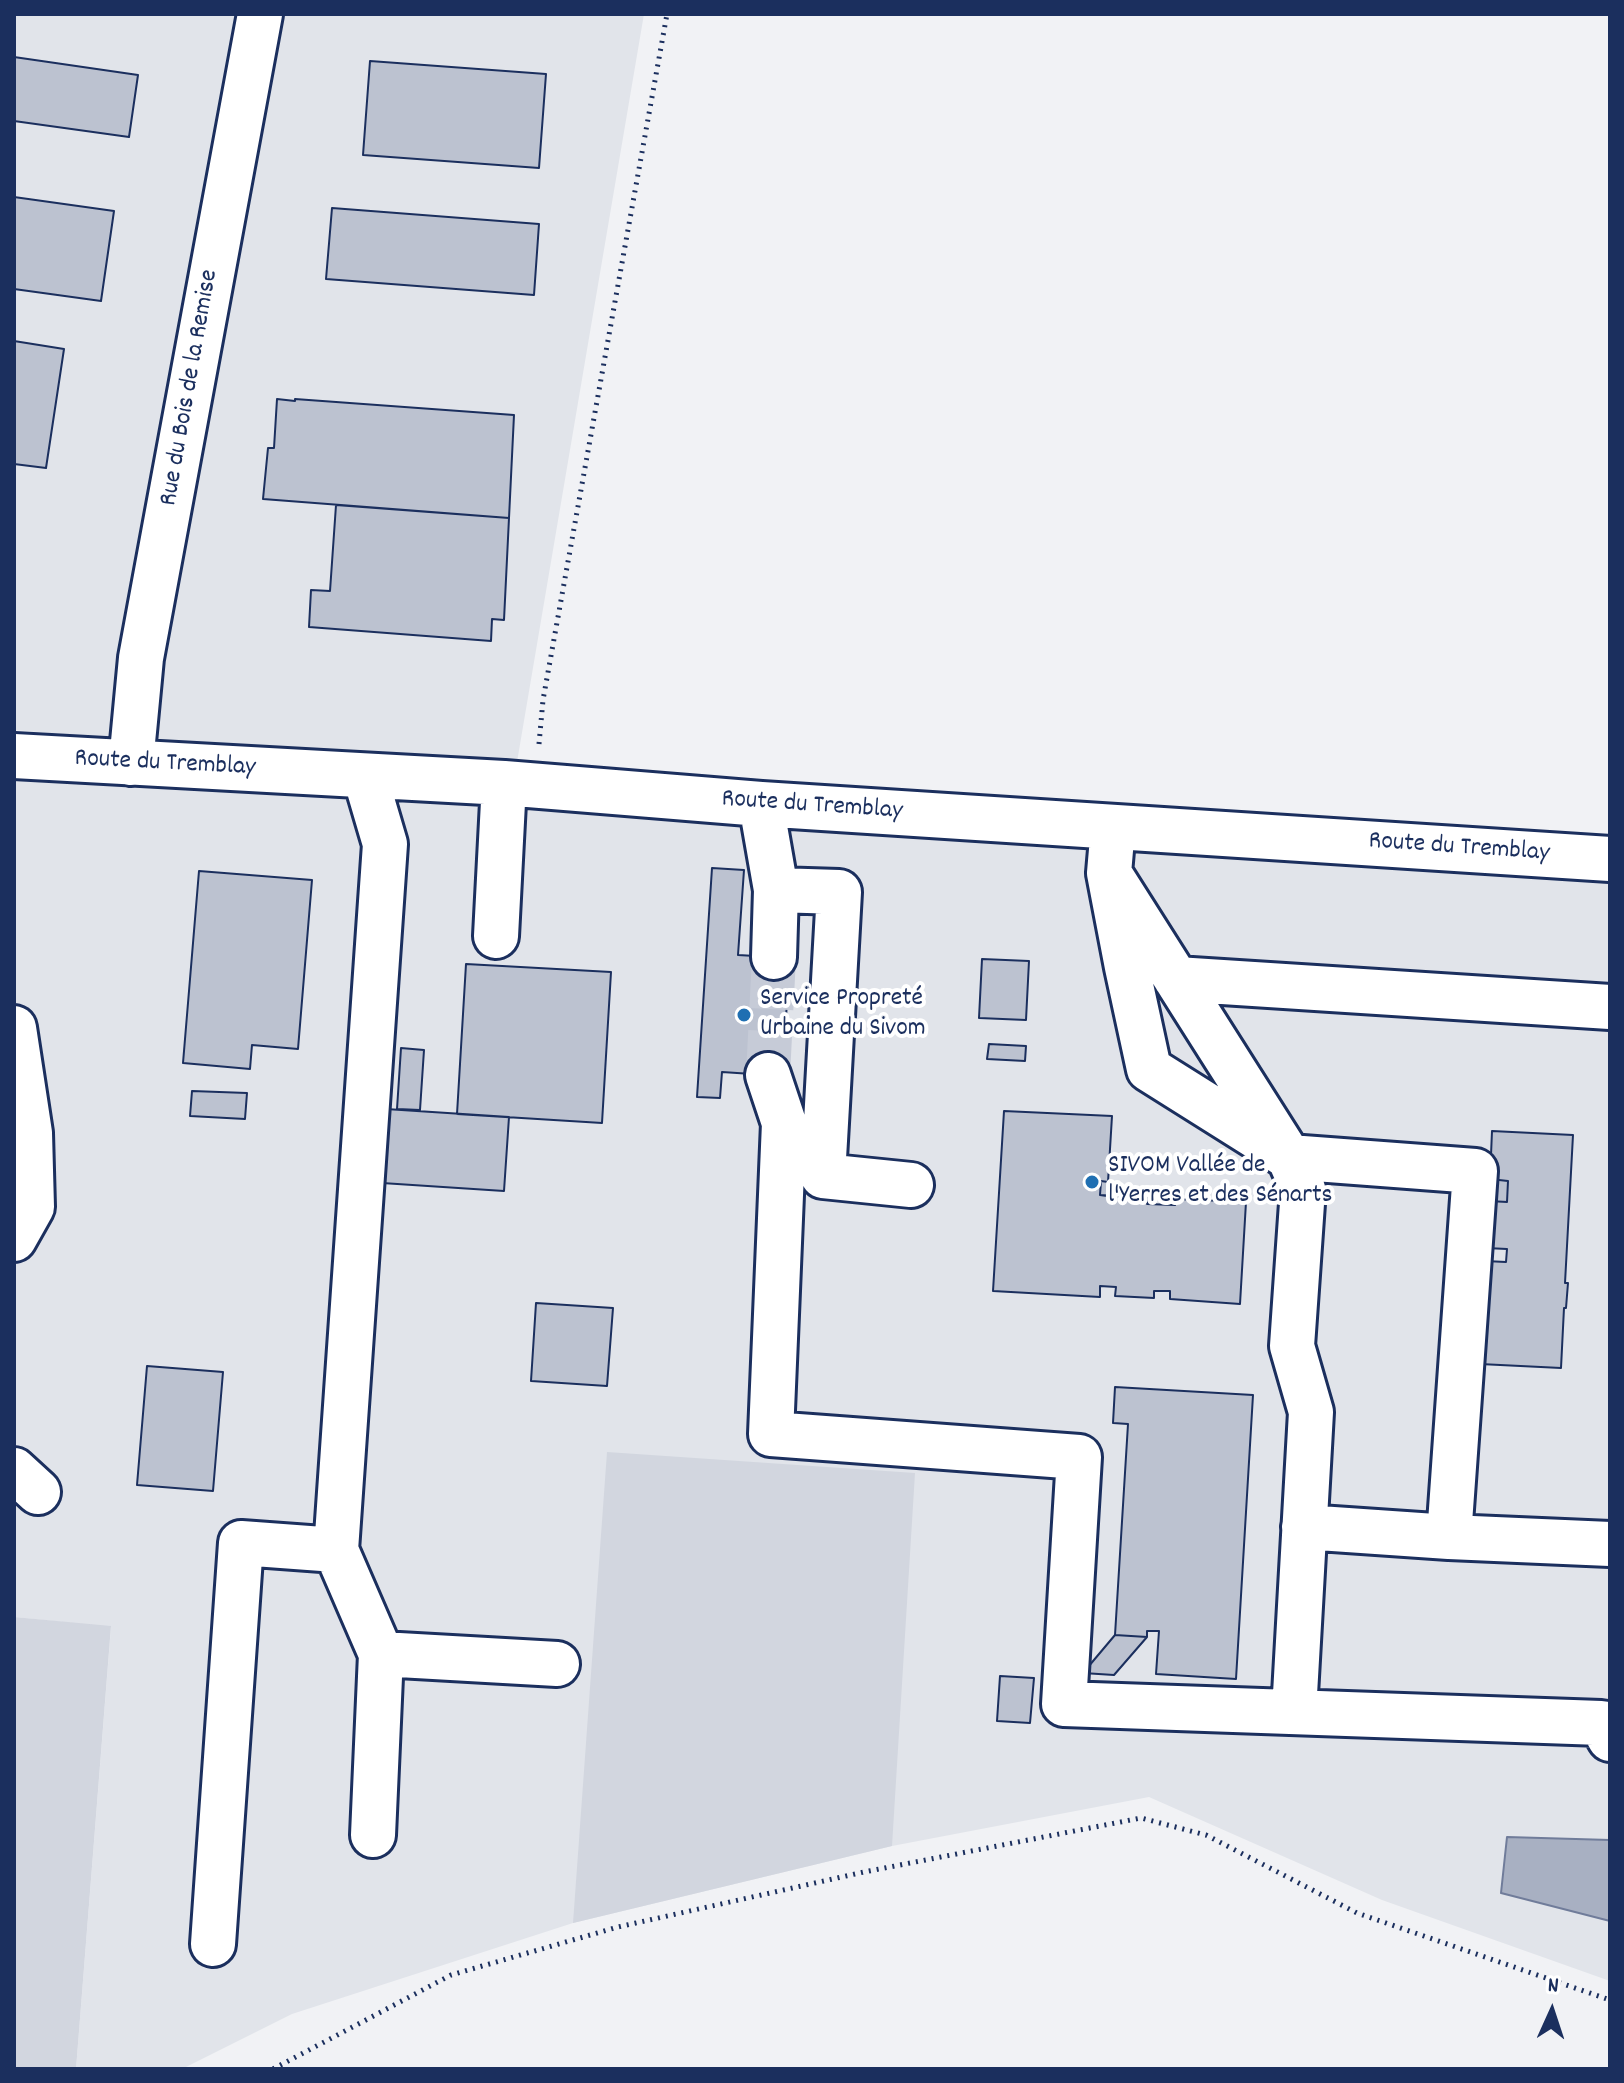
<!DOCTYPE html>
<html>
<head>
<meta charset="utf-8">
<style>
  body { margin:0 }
  #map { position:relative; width:1624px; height:2083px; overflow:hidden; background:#f1f2f5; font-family:Dekko,sans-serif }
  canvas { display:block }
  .frame { position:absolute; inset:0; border:16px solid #1b2f5e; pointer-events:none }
  .north { position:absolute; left:1512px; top:1971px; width:80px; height:80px; -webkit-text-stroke:6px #fff; paint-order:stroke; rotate:3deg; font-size:22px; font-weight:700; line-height:32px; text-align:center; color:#1b2f5e }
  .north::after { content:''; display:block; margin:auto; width:28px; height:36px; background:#1b2f5e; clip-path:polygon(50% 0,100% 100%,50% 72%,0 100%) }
</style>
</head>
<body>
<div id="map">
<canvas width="1624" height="2083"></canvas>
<div class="frame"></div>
<div class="north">N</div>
</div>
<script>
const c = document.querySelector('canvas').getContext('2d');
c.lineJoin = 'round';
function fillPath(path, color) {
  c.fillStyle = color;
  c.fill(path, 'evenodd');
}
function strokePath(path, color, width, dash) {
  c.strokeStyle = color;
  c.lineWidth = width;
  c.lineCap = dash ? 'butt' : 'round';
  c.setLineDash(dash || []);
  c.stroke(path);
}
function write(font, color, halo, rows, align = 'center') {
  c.font = font + ' Dekko,sans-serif';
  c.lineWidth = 8;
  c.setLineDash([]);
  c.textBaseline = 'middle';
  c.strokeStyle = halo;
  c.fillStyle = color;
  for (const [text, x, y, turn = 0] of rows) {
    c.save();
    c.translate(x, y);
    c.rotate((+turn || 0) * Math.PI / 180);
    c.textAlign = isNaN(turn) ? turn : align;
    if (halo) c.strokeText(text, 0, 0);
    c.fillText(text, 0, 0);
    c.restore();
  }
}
fillPath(new Path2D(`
  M14,14H644L517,762L183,744L14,730Z
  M14,777L1610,861V1981L1382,1900L1149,1797L892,1846L573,1923L292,2014L182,2069H76L111,1627L14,1617Z`), '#e1e4ea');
fillPath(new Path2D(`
  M607,1452L915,1473L892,1846L573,1923Z
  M14,1617L111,1626L76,2069H14Z`), '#d2d6df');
const water = new Path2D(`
  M1507,1837L1610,1840V1921L1501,1893Z`);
fillPath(water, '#a8b0c2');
strokePath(water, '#707c9a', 2);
const building = new Path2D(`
  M14,57L138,75L129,137L14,121Z
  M370,61L546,74L539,168L363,155Z
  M14,197L114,211L101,301L14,289Z
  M332,208L539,224L534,295L326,279Z
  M14,341L64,349L46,468L14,464Z
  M277,399L295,401V399L514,415L509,518L263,499L268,448H274Z
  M336,505L509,518L504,620L492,619L491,641L309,627L311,590L330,591Z
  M712,868L744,870L738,955L790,958L782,1076L722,1072L720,1098L697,1097Z
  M199,871L312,880L298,1049L252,1045L250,1069L183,1063Z
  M982,959L1029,961L1026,1020L979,1018Z
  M466,964L611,972L602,1123L457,1114Z
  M989,1044L1026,1046L1025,1061L987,1059Z
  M401,1048L424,1050L420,1110L397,1109Z
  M192,1091L247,1093L245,1119L190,1116Z
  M386,1109L509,1117L504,1191L382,1183Z
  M1004,1111L1112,1116L1108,1182L1101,1181L1100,1195L1148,1198L1147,1204L1175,1205L1176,1199L1246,1202L1240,1304L1170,1299V1291H1154V1298L1115,1296L1116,1287L1100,1286V1297L993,1291Z
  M1492,1131L1573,1135L1565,1283H1568L1566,1308H1564L1561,1368L1480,1364L1485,1261L1506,1262L1507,1249L1486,1248L1489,1201L1507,1202L1508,1181L1490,1179Z
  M1490,1179L1508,1181L1507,1202L1489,1201Z
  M1101,1181L1108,1182L1107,1196L1100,1195Z
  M536,1303L613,1308L607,1386L531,1381Z
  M147,1366L223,1372L213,1491L137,1485Z
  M1115,1387L1253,1395L1236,1679L1156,1674L1159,1631H1147V1637L1115,1635L1128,1424L1113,1423Z
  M1115,1635L1147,1637L1114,1675L1083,1673Z
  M1000,1676L1034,1678L1030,1723L997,1721Z`);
fillPath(building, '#bcc2d0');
strokePath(building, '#1b2f5e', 2);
strokePath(new Path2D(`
  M768,1075L774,957`), '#c6cbd7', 44, [44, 22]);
const minor = new Path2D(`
  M14,756L504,783L761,804L1610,859
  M131,763L141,658L260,14
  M761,804L776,890L774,957
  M1109,873L1127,967L1149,1069L1289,1157L1109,873L1113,827
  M776,890L839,892L823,1176L911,1185
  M496,936L504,783
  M1176,979L1610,1007
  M14,1028L30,1133L32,1207L14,1239
  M768,1075L784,1123L771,1434L1079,1457L1064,1704L1601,1723L1610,1739
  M14,1470L38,1492
  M1449,1537L1610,1544
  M336,1550L381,1654L373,1835
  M381,1654L557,1664
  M1294,1712L1311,1412L1292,1346L1303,1189L1289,1157L1475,1171L1449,1537L1304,1527
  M213,1944L241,1543L336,1550L385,844L365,776`);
strokePath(minor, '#1b2f5e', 50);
strokePath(new Path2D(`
  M539,744L543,700L667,14
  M273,2069L451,1975L618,1927L864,1872L1141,1818L1206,1835L1357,1913L1610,2000`), '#1b2f5e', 5, [2, 6]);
strokePath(minor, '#fff', 44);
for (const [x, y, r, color] of [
  [744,1015,8,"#1f6fb2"],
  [1092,1182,8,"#1f6fb2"]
]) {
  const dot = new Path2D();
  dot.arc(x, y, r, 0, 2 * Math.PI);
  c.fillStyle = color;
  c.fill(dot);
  strokePath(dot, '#fff', 3);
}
write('26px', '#1b2f5e', '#fff', [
  ["Rue du Bois de la Remise",191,388,-80],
  ["Route du Tremblay",165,765,3],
  ["Route du Tremblay",812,807,4],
  ["Route du Tremblay",1459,849,4]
]);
write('26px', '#1b2f5e', '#fff', [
  ["Service Propreté",760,1000],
  ["Urbaine du Sivom",760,1030],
  ["SIVOM Vallée de",1108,1167],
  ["l'Yerres et des Sénarts",1108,1197]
], 'left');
</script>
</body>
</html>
